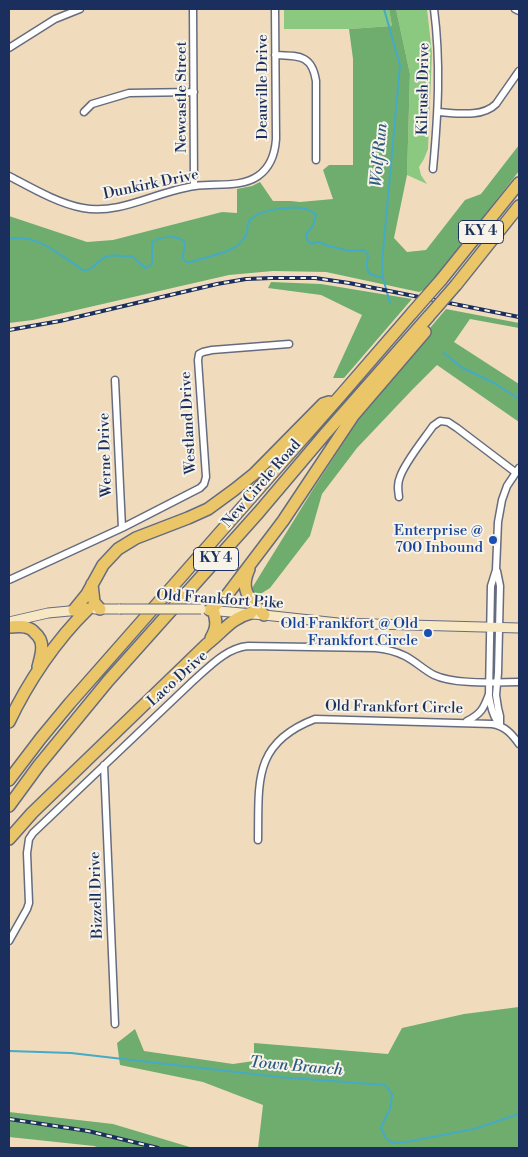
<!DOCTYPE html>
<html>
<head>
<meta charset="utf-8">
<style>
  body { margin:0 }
  #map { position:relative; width:528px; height:1157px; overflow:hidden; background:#f0dcbc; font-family:"Libre Bodoni",serif }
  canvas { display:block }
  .frame { position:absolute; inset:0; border:10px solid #1b2f5e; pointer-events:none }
</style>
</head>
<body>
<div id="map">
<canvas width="528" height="1157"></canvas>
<div class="frame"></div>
</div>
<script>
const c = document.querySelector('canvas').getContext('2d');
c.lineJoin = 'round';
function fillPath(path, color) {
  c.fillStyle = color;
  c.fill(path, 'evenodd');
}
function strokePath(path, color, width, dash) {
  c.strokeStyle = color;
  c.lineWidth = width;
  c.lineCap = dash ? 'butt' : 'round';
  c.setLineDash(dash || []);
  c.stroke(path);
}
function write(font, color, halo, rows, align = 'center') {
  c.font = font + ' "Libre Bodoni",serif';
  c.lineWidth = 4;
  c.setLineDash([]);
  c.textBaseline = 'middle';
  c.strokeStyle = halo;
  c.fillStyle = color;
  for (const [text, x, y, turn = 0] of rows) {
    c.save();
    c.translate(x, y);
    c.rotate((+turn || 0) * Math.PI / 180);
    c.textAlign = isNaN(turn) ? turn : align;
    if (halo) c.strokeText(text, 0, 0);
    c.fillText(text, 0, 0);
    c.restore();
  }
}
fillPath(new Path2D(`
  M284,9H389L392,26L349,29H284Z
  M396,9H427L432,53L428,149L424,159L419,167L421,175L427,184L407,175L410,74Z`), '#8ac97f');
fillPath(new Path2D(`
  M389,9H396L410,74L407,175L394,238L407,252L426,250L465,200L481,194L519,145V171L428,288L419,292L326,272L273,271L229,275L33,320L9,323V216L87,242L113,240L222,212L237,213V189L252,186L260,182L273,201H291L300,202L333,199L323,170L329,165H353V59L349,29L392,26Z
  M271,282L321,284L412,299L344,378H333L362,315L321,295L268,288Z
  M446,309L519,323V328L470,319L454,342L519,384V422L437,365L412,390L357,448L322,494L310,536L270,588L254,598L252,588L312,491L377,391Z
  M519,1007V1148H258L263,1105L203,1082L120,1065L117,1043L135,1029L144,1051L233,1064L254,1061V1043L388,1054L402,1028L464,1014Z
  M9,1112L113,1124L193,1148H100L94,1146L9,1137Z`), '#6fad6e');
strokePath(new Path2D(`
  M384,9L400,65L382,263L383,278L390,303
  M9,239C37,233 61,256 83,270C95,271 97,259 108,256C112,255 128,256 133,257L144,267L146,268L151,265L152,263V242C161,236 177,235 185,242C185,249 182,253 183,259L186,262H191C203,258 229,253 238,245C241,242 246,237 247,233C248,227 246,223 251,219C259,210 291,206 302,208C308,209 312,211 316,215L313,226L306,234C306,239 308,242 312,244L316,242H319L328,246L350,251L364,250L368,255C368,258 366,265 367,267C367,276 378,276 383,278
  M444,353L461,367L494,383L519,399
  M9,1051L71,1053L279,1077L385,1085L392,1094L390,1109L381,1127L385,1137L392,1143L406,1142L474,1129L519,1114`), '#45aac5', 2);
const minor = new Path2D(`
  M193,9L194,186
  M515,9L519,11
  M9,48L55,19L80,9
  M275,55C298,56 312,54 316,81V160
  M84,112L92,104L129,93L194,92
  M438,112C456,113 482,118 496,104L519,71
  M433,169C438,115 441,63 434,9
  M9,176C30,187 59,204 83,208C121,215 157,191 195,186C215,183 241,188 258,176C271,167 275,154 276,139L275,9
  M115,380L122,528
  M399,497C398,490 397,484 400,477C405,462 424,439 433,426L440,421L448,422L457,428L515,472
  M497,571L500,586L498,673L496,695L498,708L500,716V725
  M9,580L122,528L200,488L204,484L206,477L198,360L199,354L203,352L212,350L289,344
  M489,696C491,707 493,717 500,725
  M467,721C481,714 484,708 489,694L491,586L496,570L498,522L502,500L507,486L519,468
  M104,765L115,1024
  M258,840C259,783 252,743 315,719L492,724C505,726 512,734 519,744
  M9,941L27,909L29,903L27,853L29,839L33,833L193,681C209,667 226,648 248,646L375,648C386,649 395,651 405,656C415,661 424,670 434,675C455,685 496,682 519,682`);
const secondary = new Path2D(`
  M95,609H120
  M208,610L264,615L338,623L519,628
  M9,622L48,613L80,610`);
const motorway = new Path2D(`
  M441,280L519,183
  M456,285L519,206
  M249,569C239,591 250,599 264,615
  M92,584L94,602L100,609
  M74,610L87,594L103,565L118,549L136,538L188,518L208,509L234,490L254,474L323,404L329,402
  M210,610L227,595L283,521L353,416L425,332
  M9,627C14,627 20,626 25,627C29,628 33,630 35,633C46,642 41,655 38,667
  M211,638C217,628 217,621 213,610
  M9,722C28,682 56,640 88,609
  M9,780L41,738L70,703L341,395L412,313
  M9,806L39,765L108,681L259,512L325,434L429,316
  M9,839L32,813L207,644C223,632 231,618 251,613`);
strokePath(minor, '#666c7f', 9);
strokePath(secondary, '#666c7f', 11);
strokePath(motorway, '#666c7f', 14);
strokePath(minor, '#fff', 6);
strokePath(secondary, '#f7e8c3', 9);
strokePath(motorway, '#eac669', 11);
const rail = new Path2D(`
  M9,330L60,321L217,284L246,279L272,278H315L349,283L519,317
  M9,1119L88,1131L158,1148`);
strokePath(rail, '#1b2f5e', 4);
strokePath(rail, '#f7f3e8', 2, [5.5]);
const secondaryBridge = new Path2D(`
  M120,609H201`);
const motorwayBridge = new Path2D(`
  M412,313L441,280
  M429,316L456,285`);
strokePath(secondaryBridge, '#666c7f', 11, []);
strokePath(motorwayBridge, '#666c7f', 14, []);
strokePath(secondaryBridge, '#f7e8c3', 9);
strokePath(motorwayBridge, '#eac669', 11);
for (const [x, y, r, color] of [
  [493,540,5,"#1a4fb4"],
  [428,633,5,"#1a4fb4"]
]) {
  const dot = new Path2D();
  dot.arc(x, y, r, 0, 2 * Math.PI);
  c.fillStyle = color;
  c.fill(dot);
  strokePath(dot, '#f7f3e8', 2);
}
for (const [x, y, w] of [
  [481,232,45],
  [216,559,45]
]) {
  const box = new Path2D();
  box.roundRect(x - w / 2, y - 11.5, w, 23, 4);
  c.fillStyle = '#f7f3e8';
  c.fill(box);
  strokePath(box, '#1b2f5e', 1);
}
write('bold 14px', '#1b2f5e', null, [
  ["KY 4",481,232],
  ["KY 4",216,559]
]);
write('15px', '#1b2f5e', '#f7f3e8', [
  ["Deauville Drive",263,87,-90],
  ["Kilrush Drive",424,89,-89],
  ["Newcastle Street",182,97,-90],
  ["Dunkirk Drive",151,185,-12],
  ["Westland Drive",189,423,-93],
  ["Werne Drive",106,455,-92],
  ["New Circle Road",262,484,-49],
  ["Old Frankfort Pike",220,600,4],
  ["Laco Drive",178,679,-42],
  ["Old Frankfort Circle",394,708,1],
  ["Bizzell Drive",97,895,-92]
]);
write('15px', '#164399', '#f7f3e8', [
  ["Enterprise @",483,531],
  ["700 Inbound",483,548],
  ["Old Frankfort @ Old",418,624],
  ["Frankfort Circle",418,641]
], 'right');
write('italic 16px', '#2a5a82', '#f7f3e8', [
  ["Wolf Run",380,155,-85],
  ["Town Branch",296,1067,5]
]);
</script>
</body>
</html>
